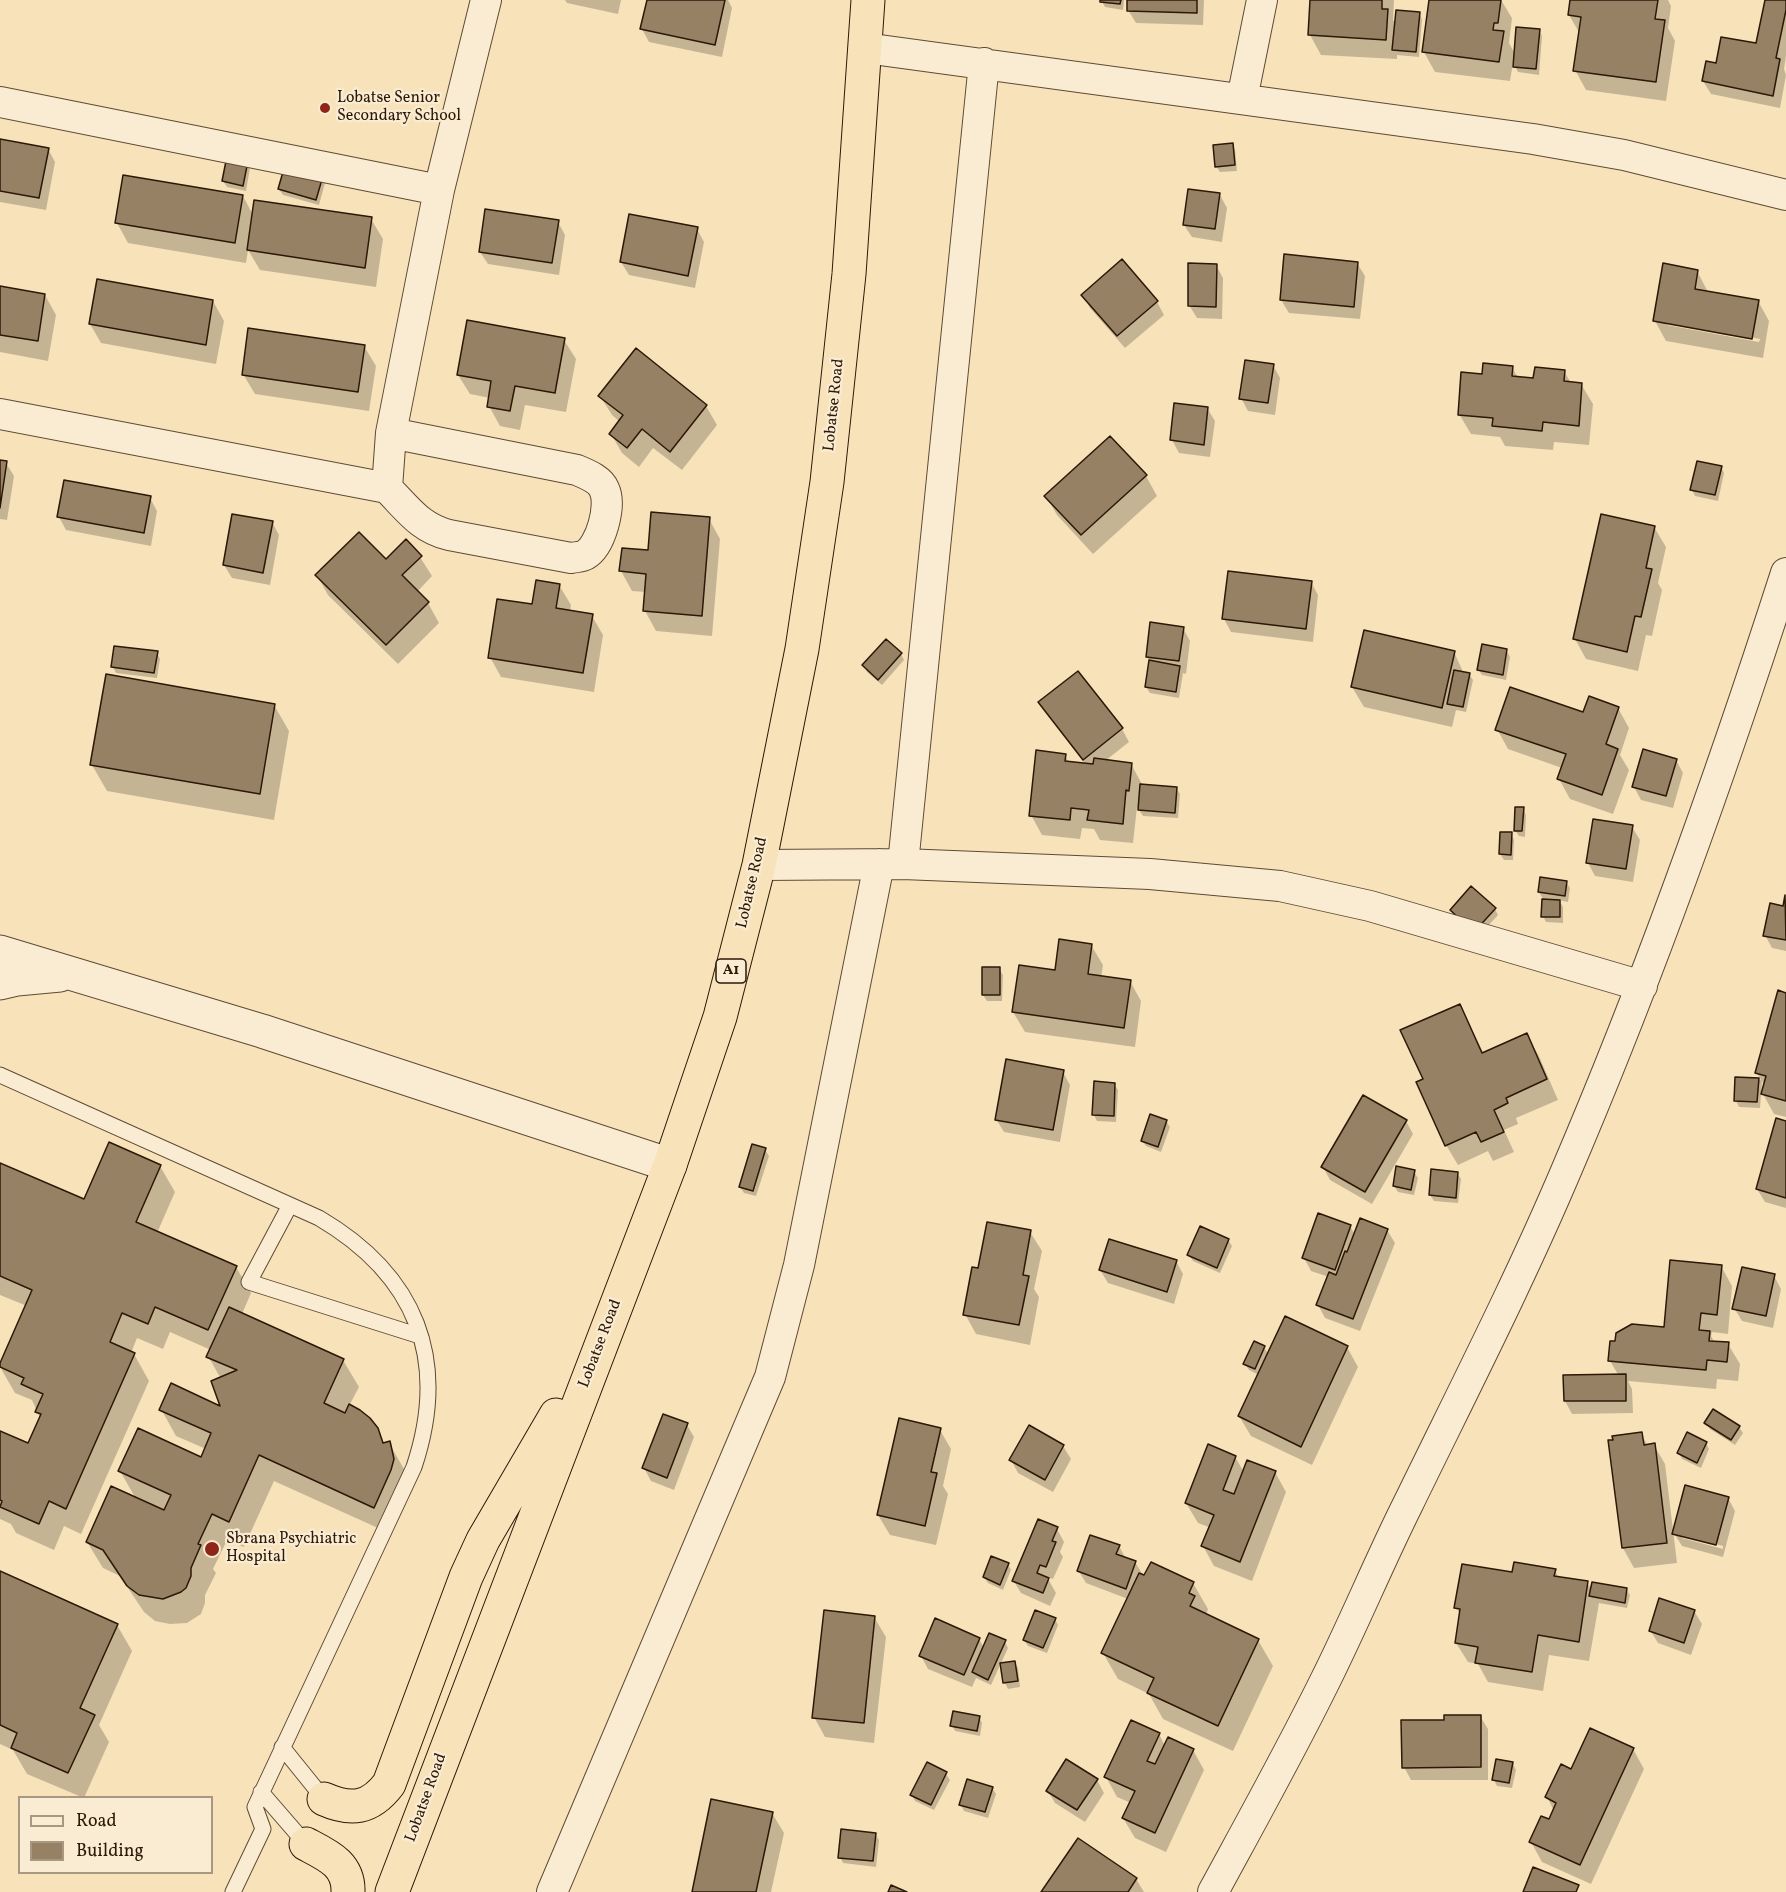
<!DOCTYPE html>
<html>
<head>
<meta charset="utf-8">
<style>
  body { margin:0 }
  #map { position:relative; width:1786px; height:1892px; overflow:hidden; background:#f7e2ba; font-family:Vollkorn,serif }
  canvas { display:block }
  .legend { position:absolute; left:18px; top:1796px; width:195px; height:78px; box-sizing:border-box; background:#faecd2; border:2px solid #a89781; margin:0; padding:8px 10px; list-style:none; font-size:18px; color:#2c1807 }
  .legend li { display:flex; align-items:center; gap:12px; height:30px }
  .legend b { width:30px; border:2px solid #a89781 }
</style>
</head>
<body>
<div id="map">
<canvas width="1786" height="1892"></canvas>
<ul class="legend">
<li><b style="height:8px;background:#faecd2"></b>Road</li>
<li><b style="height:16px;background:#968164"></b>Building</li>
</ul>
</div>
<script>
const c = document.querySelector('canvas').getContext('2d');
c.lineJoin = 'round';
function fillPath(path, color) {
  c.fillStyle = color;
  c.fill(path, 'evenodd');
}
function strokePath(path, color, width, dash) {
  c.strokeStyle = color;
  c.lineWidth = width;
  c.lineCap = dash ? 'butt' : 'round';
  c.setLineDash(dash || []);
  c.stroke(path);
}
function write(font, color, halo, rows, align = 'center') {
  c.font = font + ' Vollkorn,serif';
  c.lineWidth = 4.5;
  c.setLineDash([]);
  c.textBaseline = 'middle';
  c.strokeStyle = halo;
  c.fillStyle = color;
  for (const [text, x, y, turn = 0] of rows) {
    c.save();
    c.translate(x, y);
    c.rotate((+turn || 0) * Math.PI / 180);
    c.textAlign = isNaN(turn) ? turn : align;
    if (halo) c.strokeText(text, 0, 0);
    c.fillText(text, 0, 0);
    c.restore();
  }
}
fillPath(new Path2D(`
  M565,0H621L618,14L567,3Z
  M648,0H728L732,8L722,57L649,42L642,29Z
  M1101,0H1124L1123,10L1105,7Z
  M1128,0H1204L1203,25L1136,23L1128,10Z
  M1312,0H1394L1393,20L1396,25L1419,13L1422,19L1419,57L1397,55V59L1321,55L1310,35Z
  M1430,0H1501L1512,18L1509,43L1515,54L1539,30L1542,36L1539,75L1518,72L1513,63L1510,81L1435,72L1424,52Z
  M1571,0H1668L1671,6L1668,28L1675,41L1666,101L1586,90L1575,70L1580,34L1569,15Z
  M1766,0L1786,1V56L1784,69L1786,75L1780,108L1711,94L1703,81L1717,65L1757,45Z
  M0,140L48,149L55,162L46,210L0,202Z
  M1232,144L1235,150L1237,171L1220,172L1216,166Z
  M247,162L250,168L246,191L227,187L223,181Z
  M322,177L325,183L319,205L283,195L279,189Z
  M1220,195L1227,208L1222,242L1192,237L1184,225Z
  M243,196L253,215L371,219L383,239L376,287L260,270L248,250L246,263L128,243L117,223Z
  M558,222L565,235L559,275L488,264L480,252Z
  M697,229L704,242L695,288L629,275L621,262Z
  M1357,263L1365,276L1360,319L1289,313L1281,300Z
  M1216,265L1223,278L1222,319L1197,318L1189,305Z
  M1697,271L1708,292L1758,301L1769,321L1763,358L1666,341L1655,321ZM1667,322L1760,339L1759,342L1667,325Z
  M0,288L45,295L56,315L48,361L0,352Z
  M1083,295L1157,302L1164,315L1125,348L1090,308Z
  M213,301L224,321L216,364L101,343L90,324Z
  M564,340L576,359L566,412L525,405L520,430L500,426L489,406L490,398L470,394L458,375Z
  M364,346L376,366L369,411L255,394L243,374Z
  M1273,365L1280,378L1275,415L1248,411L1241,398Z
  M1512,367L1518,378L1535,380L1564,371L1571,383L1581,384L1593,404L1589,445L1554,442L1553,450L1505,446L1500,437L1471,434L1459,414L1484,375Z
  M600,396L706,406L717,425L682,470L653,448L639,467L622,453L611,434L620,422L612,415Z
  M1207,408L1215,421L1210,457L1179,453L1172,440Z
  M1110,438L1146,476L1157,496L1093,554L1057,515L1046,496Z
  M0,462L6,463L14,476L7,520L0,519Z
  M1721,467L1724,473L1718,501L1695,496L1692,490Z
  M150,498L157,511L151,546L66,530L59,517Z
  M709,519L720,539L712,636L656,631L645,611L646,592L632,591L621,571L650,551Z
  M272,522L279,535L270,585L232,578L224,565Z
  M1654,527L1666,547L1658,583L1662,590L1652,636L1646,635L1638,671L1586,659L1575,639Z
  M420,557L432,576L417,592L428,603L439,623L398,664L328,595L317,575L386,561Z
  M1311,582L1318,595L1313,642L1231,632L1224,619Z
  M559,585L571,605L570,612L592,616L603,635L594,692L501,677L490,657L534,606Z
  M1183,628L1190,641L1186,674L1183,673L1179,698L1150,693L1146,687L1150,662L1147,657Z
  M1507,651L1510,657L1506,680L1482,675L1478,669Z
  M1454,652L1464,674H1469L1473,680L1466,712L1456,710L1452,727L1364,707L1352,687Z
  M157,653L160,659L157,678L116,673L113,667Z
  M901,654L904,660L882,685L867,672L864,666Z
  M1078,673L1122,729L1129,742L1105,761L1131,764L1143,786L1176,788L1180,794L1178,818L1143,816L1137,807L1133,843L1100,840L1094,829L1082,828L1080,839L1042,835L1031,815L1065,755L1069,763L1086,765L1048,715L1040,702Z
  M274,705L289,731L274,820L107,791L92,765Z
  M1618,708L1629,728L1620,755L1629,770L1613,814L1570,799L1559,779L1562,768L1508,749L1497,729Z
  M1676,760L1683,773L1673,808L1641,800L1634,787Z
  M1523,809L1526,815L1525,837L1519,836L1515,830Z
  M1632,827L1640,840L1633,882L1595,876L1588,863Z
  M1511,834L1514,840L1513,860H1504L1500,854Z
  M1566,882L1570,888L1568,902L1559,900L1563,907V923L1546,922L1543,916V899L1539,892Z
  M1786,898V951L1772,948L1765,935L1784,907Z
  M1495,909L1498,915L1478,937L1455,916L1451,911Z
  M1091,945L1103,965L1101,978L1130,981L1141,1001L1135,1047L1025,1032L1013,1012L1056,971Z
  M999,969L1003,975L1002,1001H987L983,995Z
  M1786,994V1117L1774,1114L1763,1094L1765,1087L1762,1081L1760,1108L1739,1107L1736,1101L1737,1079L1761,1080L1757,1073Z
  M1460,1005L1484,1054L1526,1035L1538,1054L1558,1100L1516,1118L1518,1124L1504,1130L1514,1152L1493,1161L1488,1151L1458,1165L1446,1145L1425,1080Z
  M1063,1072L1070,1085L1060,1142L1004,1132L996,1119Z
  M1114,1084L1118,1090L1116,1122L1097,1121L1094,1115Z
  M1166,1121L1170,1127L1161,1152L1146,1146L1142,1140Z
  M1406,1121L1413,1134L1372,1204L1330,1180L1323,1167Z
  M1786,1122V1208L1765,1202L1757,1189Z
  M765,1150L769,1156L756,1196L744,1193L740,1187Z
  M0,1164L84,1201L160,1166L175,1192L157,1233L236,1267L251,1293L242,1314L343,1360L359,1387L349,1406L376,1429L385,1444L389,1443L404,1469L407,1478L389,1533L274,1481L244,1547L227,1540L213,1569L216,1573L205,1595V1603L201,1614L187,1623L170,1624L155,1621L144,1612L120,1576L103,1568L87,1542L136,1499L120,1471L202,1459L206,1449L176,1436L161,1409H223L221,1379L208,1356L211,1350L170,1332L163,1349L137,1338L131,1353L134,1354L149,1381L81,1534L64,1526L54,1550L16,1533L11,1524L0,1519V1433L28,1445L40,1418L32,1400L15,1393L0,1367L27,1306L0,1295Z
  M1414,1172L1418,1178L1414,1195L1398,1192L1394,1186Z
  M1457,1173L1461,1179L1458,1203L1434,1201L1430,1195Z
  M1350,1226L1355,1235L1387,1230L1395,1243L1360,1331L1325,1318L1318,1305L1329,1277L1311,1271L1304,1258Z
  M1030,1232L1042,1251L1034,1289L1039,1297L1030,1345L976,1334L965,1314Z
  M1228,1240L1232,1246L1220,1273L1193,1261L1189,1255Z
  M1176,1261L1183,1274L1174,1304L1108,1283L1100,1270Z
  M1721,1266L1732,1286L1728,1334L1712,1332L1711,1336L1715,1343L1728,1344L1740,1364L1738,1381L1717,1379L1716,1389L1628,1381L1632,1389L1633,1413L1572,1414L1565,1401L1619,1376L1610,1361L1666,1328Z
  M1774,1276L1781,1289L1773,1328L1742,1321L1734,1308Z
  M1264,1347L1268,1354L1347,1347L1358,1367L1312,1465L1251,1436L1239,1416L1259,1375L1249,1370L1245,1364Z
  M1706,1423L1739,1427L1743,1433L1735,1445L1710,1429Z
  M687,1425L694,1437L674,1490L651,1481L644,1468Z
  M940,1430L951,1449L943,1486L948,1494L936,1545L890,1535L878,1515Z
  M1641,1434L1648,1446L1654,1445L1665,1464L1677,1563L1634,1568L1623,1548L1610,1442Z
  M1706,1443L1709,1449L1701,1468L1682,1459L1679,1453Z
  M1063,1446L1071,1459L1053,1492L1018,1473L1011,1460Z
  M1235,1457L1244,1472H1275L1286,1492L1252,1581L1214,1566L1203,1546L1211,1528L1198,1523L1186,1503Z
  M1728,1498L1735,1511L1723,1557L1682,1546L1674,1533ZM1682,1535L1723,1546V1549L1682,1538Z
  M1057,1529L1064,1542L1060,1552L1063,1557L1053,1579L1047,1577L1056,1593L1050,1606L1021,1593L1013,1580Z
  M1119,1546L1126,1559L1135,1562L1143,1575L1193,1583L1208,1609L1206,1615L1258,1640L1273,1666L1233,1751L1163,1719L1149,1694L1118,1679L1103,1653L1128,1599L1086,1583L1078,1570Z
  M1008,1564L1011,1570L1003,1590L988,1583L984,1577Z
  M1555,1571L1559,1578L1587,1583L1592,1590L1626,1589L1630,1595L1627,1608L1599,1603L1589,1661L1549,1655L1543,1691L1488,1682L1478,1664L1468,1662L1456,1643L1461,1616L1456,1607L1513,1574Z
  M0,1573L117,1625L132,1651L99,1725L109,1742L84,1798L27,1774L13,1750L0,1744Z
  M1694,1611L1702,1624L1691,1655L1658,1643L1650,1630Z
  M874,1617L886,1637L874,1743L825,1737L814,1717Z
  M1055,1619L1058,1625L1047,1653L1028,1646L1024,1640Z
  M979,1639L984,1648L1005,1642L1008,1648L991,1685L976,1678L972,1687L928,1669L921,1656Z
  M1014,1662L1018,1668L1020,1687L1008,1689L1005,1683Z
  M1480,1716L1488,1729V1780H1411L1404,1767Z
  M979,1717L982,1723L980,1736L955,1731L952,1725Z
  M1159,1734L1165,1746L1193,1750L1204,1770L1166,1852L1135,1838L1123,1818L1131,1803L1117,1797L1106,1777Z
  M1633,1749L1644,1769L1591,1884L1542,1862L1531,1842L1550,1821L1554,1811L1547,1797L1571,1771Z
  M927,1764L946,1774L950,1780L934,1810L915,1801L912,1795Z
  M1513,1764L1516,1770L1512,1788L1497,1786L1494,1780Z
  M1097,1780L1104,1793L1085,1822L1055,1803L1048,1791Z
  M992,1788L996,1794L988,1818L964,1811L961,1805Z
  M772,1813L784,1833L771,1892H694Z
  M875,1834L879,1840L876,1867L843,1863L840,1857Z
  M1136,1879L1144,1892H1043Z`), '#0003');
const building = new Path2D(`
  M647,0H725L715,45L640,29Z
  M1100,0H1121L1120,4L1100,2Z
  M1127,0H1197V13L1127,11Z
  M1310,0H1382V9H1388L1386,40L1308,35Z
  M1429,0H1501L1498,23H1494L1493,30L1504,31L1499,62L1422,52Z
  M1570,0H1658L1655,19L1665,20L1656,82L1573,71L1581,17L1568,15Z
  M1765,0H1786V10L1776,58L1780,59L1773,96L1702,81L1706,61L1716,63L1721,37L1756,43Z
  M1396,10L1420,12L1416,52L1392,50Z
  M1516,27L1540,29L1536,69L1513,67Z
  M0,139L49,148L39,198L0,191Z
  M1233,143L1235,165L1215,167L1213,145Z
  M227,156L248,161L243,186L222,181Z
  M285,165L323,176L316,200L278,189Z
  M123,175L243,195L235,243L115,223Z
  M1188,189L1220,193L1215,229L1183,225Z
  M254,200L372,217L365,268L247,250Z
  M485,209L559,220L552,263L479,252Z
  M629,214L698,227L688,276L620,262Z
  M1284,254L1358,262L1354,307L1280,300Z
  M1122,259L1158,301L1117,336L1081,295Z
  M1188,263L1217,264L1216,307L1188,306Z
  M1663,263L1698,270L1695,289L1759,300L1752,339L1653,321Z
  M97,279L213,300L206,345L89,324Z
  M0,286L45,294L38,341L0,335Z
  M467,320L565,338L555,393L515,386L510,411L487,407L491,381L457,375Z
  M248,328L365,345L358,392L242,375Z
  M636,348L707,405L670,452L642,429L627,448L609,434L623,415L598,396Z
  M1245,360L1274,364L1268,403L1239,399Z
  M1483,363L1513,366L1512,376L1533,378L1535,367L1565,370L1564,381L1582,383L1579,426L1543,422L1542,431L1492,426L1493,418L1458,415L1461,372L1482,374Z
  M1174,403L1208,407L1204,445L1170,440Z
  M1110,436L1147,475L1081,535L1044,496Z
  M0,460L7,461L0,508Z
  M1697,461L1722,466L1715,495L1690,490Z
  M64,480L151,496L144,533L57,517Z
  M651,512L710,517L702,616L643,611L646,574L619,571L622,548L648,550Z
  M232,514L273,521L263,573L223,565Z
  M1601,514L1655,526L1646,568L1652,569L1641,617L1635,616L1627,652L1573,639Z
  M359,532L386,559L406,539L422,556L402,575L429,602L386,645L315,575Z
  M1228,571L1312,581L1306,629L1222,619Z
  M536,580L560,584L556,608L593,614L583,673L488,658L497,599L532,604Z
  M1150,622L1184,627L1179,661L1146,657Z
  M1364,630L1455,651L1442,708L1351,687Z
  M886,639L902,653L878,680L862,665Z
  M1482,644L1507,649L1503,675L1477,670Z
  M114,646L158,651L154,673L111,667Z
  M1149,660L1180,666L1176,692L1145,687Z
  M1454,670L1470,673L1463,707L1447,704Z
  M1078,671L1123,728L1083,760L1038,702Z
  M106,674L275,704L260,794L90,765Z
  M1510,687L1583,712L1589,696L1619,707L1606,744L1618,749L1602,795L1557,779L1566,754L1495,730Z
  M1643,749L1677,759L1666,796L1632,787Z
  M1036,750L1066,754L1065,761L1093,764L1094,758L1132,763L1129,791L1126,790L1123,824L1087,820L1089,810L1071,808L1070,820L1029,816Z
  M1140,784L1177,787L1175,813L1138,810Z
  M1515,807H1524L1522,831H1514Z
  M1593,819L1633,825L1626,869L1586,863Z
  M1500,832H1512L1511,855L1499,854Z
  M1540,877L1567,881L1565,896L1538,892Z
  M1471,886L1496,908L1474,932L1450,910Z
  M1785,895L1786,940L1763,936L1770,903L1783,906Z
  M1542,899L1560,900V917H1541Z
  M1059,939L1092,944L1088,974L1131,980L1124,1028L1012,1012L1019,965L1055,970Z
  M982,967H1000V995H982Z
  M1778,990L1786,993V1101L1761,1094L1766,1076L1755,1073Z
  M1460,1004L1482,1053L1527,1033L1547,1079L1506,1098L1508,1103L1494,1110L1504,1132L1481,1142L1476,1132L1445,1146L1416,1082L1423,1079L1400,1030Z
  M1006,1059L1064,1070L1053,1130L995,1120Z
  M1735,1077L1759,1078L1757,1102L1734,1101Z
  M1094,1081L1115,1083L1114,1116L1092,1115Z
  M1363,1095L1407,1120L1365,1192L1321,1167Z
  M1150,1114L1167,1120L1158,1147L1141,1141Z
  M1776,1118L1786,1121V1198L1756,1189Z
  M109,1142L161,1165L136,1222L237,1266L208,1330L155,1307L148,1324L122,1313L110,1342L135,1353L66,1509L49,1501L39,1524L0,1507L2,1501L0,1500V1431L28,1443L41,1414L35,1412L43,1394L21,1384L24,1378L0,1367V1363L32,1290L0,1276V1163L84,1199Z
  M752,1144L766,1148L753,1191L739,1187Z
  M1396,1166L1415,1170L1411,1190L1393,1186Z
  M1431,1169L1458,1172L1456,1198L1429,1195Z
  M1318,1213L1351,1225L1335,1270L1302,1258Z
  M1360,1218L1388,1229L1353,1319L1316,1305L1329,1272L1336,1275L1345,1251L1347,1252Z
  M987,1222L1031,1230L1023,1275L1029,1276L1019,1325L963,1315L972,1267L978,1268Z
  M1200,1226L1229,1239L1217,1268L1187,1255Z
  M1109,1239L1177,1260L1167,1292L1099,1270Z
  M1670,1260L1722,1265L1717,1315L1701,1313L1699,1330L1710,1331L1709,1341L1729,1342L1727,1362L1707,1360L1706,1370L1608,1361L1610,1341H1615L1616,1333L1632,1324L1664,1327Z
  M1742,1267L1775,1274L1766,1316L1732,1309Z
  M229,1307L344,1359L324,1403L345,1413L349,1404L360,1410L370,1418L378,1428L383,1443L390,1441L394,1459L391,1470L374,1508L259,1455L229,1522L212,1514L198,1544L201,1545L191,1568V1576L186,1588L181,1592L163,1599L139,1595L127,1586L103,1550L86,1542L111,1486L164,1510L171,1495L118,1471L138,1428L201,1457L211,1433L159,1410L171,1383L220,1406L211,1381L237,1370L206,1357Z
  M1285,1316L1348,1346L1301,1447L1238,1416Z
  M1254,1341L1265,1346L1255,1369L1243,1364Z
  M1626,1374V1401H1564L1563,1375Z
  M1713,1409L1740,1426L1731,1440L1704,1423Z
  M663,1414L688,1423L667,1478L642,1468Z
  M899,1418L941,1428L931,1472L937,1473L925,1526L877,1515Z
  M1029,1425L1064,1445L1045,1480L1009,1460Z
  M1642,1432L1644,1445L1655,1443L1667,1543L1622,1548L1608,1440H1613L1612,1436Z
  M1687,1432L1707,1442L1697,1463L1677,1453Z
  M1208,1444L1236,1456L1223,1490L1234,1494L1247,1460L1276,1471L1240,1562L1201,1546L1214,1515L1185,1503Z
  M1685,1485L1729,1497L1716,1545L1672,1534Z
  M1038,1519L1058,1527L1052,1541L1056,1542L1046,1567L1040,1565L1037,1573L1049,1578L1043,1593L1012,1581Z
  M1090,1535L1120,1545L1116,1554L1136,1561L1126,1589L1077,1571Z
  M991,1556L1009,1563L1000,1585L983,1577Z
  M1151,1562L1194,1582L1189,1593L1195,1596L1190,1606L1259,1639L1218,1726L1147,1693L1154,1678L1101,1653L1139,1573L1144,1575Z
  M1514,1562L1556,1569L1554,1576L1588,1581L1579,1642L1538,1635L1532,1672L1475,1663L1478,1647L1455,1643L1460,1609L1454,1608L1462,1564L1512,1572Z
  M0,1571L118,1624L80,1708L95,1715L68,1773L11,1748L17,1733L0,1725Z
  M1592,1582L1627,1588L1625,1603L1589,1596Z
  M1659,1598L1695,1610L1684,1643L1649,1631Z
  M824,1610L875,1616L864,1723L812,1718Z
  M1035,1610L1056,1618L1043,1648L1023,1640Z
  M935,1618L980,1638L964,1675L919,1656Z
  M989,1633L1006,1640L988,1680L972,1672Z
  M1015,1661L1018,1681L1003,1683L1000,1663Z
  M953,1711L980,1716L977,1731L950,1726Z
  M1444,1715H1481V1767L1402,1768L1401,1720H1444Z
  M1131,1720L1160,1733L1147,1761L1155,1764L1168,1737L1194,1749L1155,1833L1122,1818L1135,1791L1104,1777Z
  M1590,1728L1634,1748L1580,1865L1529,1842L1541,1816L1549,1819L1556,1803L1545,1797L1561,1764L1571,1769Z
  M1066,1759L1098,1779L1077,1810L1046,1791Z
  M1496,1759L1513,1762L1509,1783L1492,1780Z
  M927,1762L947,1772L931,1805L910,1795Z
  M967,1779L993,1787L985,1812L959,1805Z
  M711,1799L773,1812L756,1892H692Z
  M841,1829L876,1833L873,1861L838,1858Z
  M1078,1838L1137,1878L1128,1892H1041Z
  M1533,1867L1579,1885L1576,1892H1523Z
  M891,1885L907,1892H888Z`);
fillPath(building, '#968164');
strokePath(building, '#2c1807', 1.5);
const service = new Path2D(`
  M0,1075L319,1218C416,1275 450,1359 414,1467L255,1807L263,1829L233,1892
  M290,1205L249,1282L420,1336
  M282,1747L324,1799
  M261,1792L306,1844`);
const minor = new Path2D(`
  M865,48L1533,139L1624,155L1786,195
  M1242,99L1262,0
  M0,102L439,190
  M0,414L387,488C408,509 420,528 449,535L571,558C576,557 582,557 585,555C601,546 612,505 604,489C600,479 586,474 577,470L391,433
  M387,488L391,433L439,190L486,0
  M903,864L984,63
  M759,865L903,864L1150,874L1280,886L1370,906L1642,986
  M552,1892L770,1377L799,1265L879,864
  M1213,1892C1251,1822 1290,1752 1325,1681C1354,1623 1379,1562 1408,1504C1462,1393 1518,1284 1566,1171C1650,975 1721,775 1786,573`);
const tertiary = new Path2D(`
  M0,952L262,1031L670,1165
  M0,983L17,979L60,975`);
const trunk = new Path2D(`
  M324,1799C351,1811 370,1809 389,1784L466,1577L483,1540L556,1415
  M306,1844C327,1855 349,1864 348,1892
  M392,1892L670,1165L720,1017L759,865L802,649L827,482L849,274L868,0`);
strokePath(service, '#5f4a34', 17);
strokePath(minor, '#5f4a34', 32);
strokePath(tertiary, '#5f4a34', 35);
strokePath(trunk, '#2c1807', 35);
strokePath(service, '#faecd2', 15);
strokePath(minor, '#faecd2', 30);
strokePath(tertiary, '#faecd2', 33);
strokePath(trunk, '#f7e2ba', 33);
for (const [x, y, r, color] of [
  [325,108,6,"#8f2418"],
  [212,1549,8,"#8f2418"]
]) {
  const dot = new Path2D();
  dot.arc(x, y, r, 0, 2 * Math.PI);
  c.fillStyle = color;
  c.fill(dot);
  strokePath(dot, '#faecd2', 2);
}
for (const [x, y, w] of [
  [731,971,30]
]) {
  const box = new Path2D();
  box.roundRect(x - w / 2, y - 12, w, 24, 4.5);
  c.fillStyle = '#faecd2';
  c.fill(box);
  strokePath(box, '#2c1807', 1.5);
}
write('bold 15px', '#2c1807', null, [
  ["A1",731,971]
]);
write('16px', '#2c1807', '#faecd2', [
  ["Lobatse Senior",337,99],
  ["Secondary School",337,117],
  ["Sbrana Psychiatric",226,1540],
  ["Hospital",226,1558]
], 'left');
write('16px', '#2c1807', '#faecd2', [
  ["Lobatse Road",835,405,-84],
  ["Lobatse Road",753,883,-77],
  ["Lobatse Road",601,1344,-69],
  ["Lobatse Road",427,1798,-70]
]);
</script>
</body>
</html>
